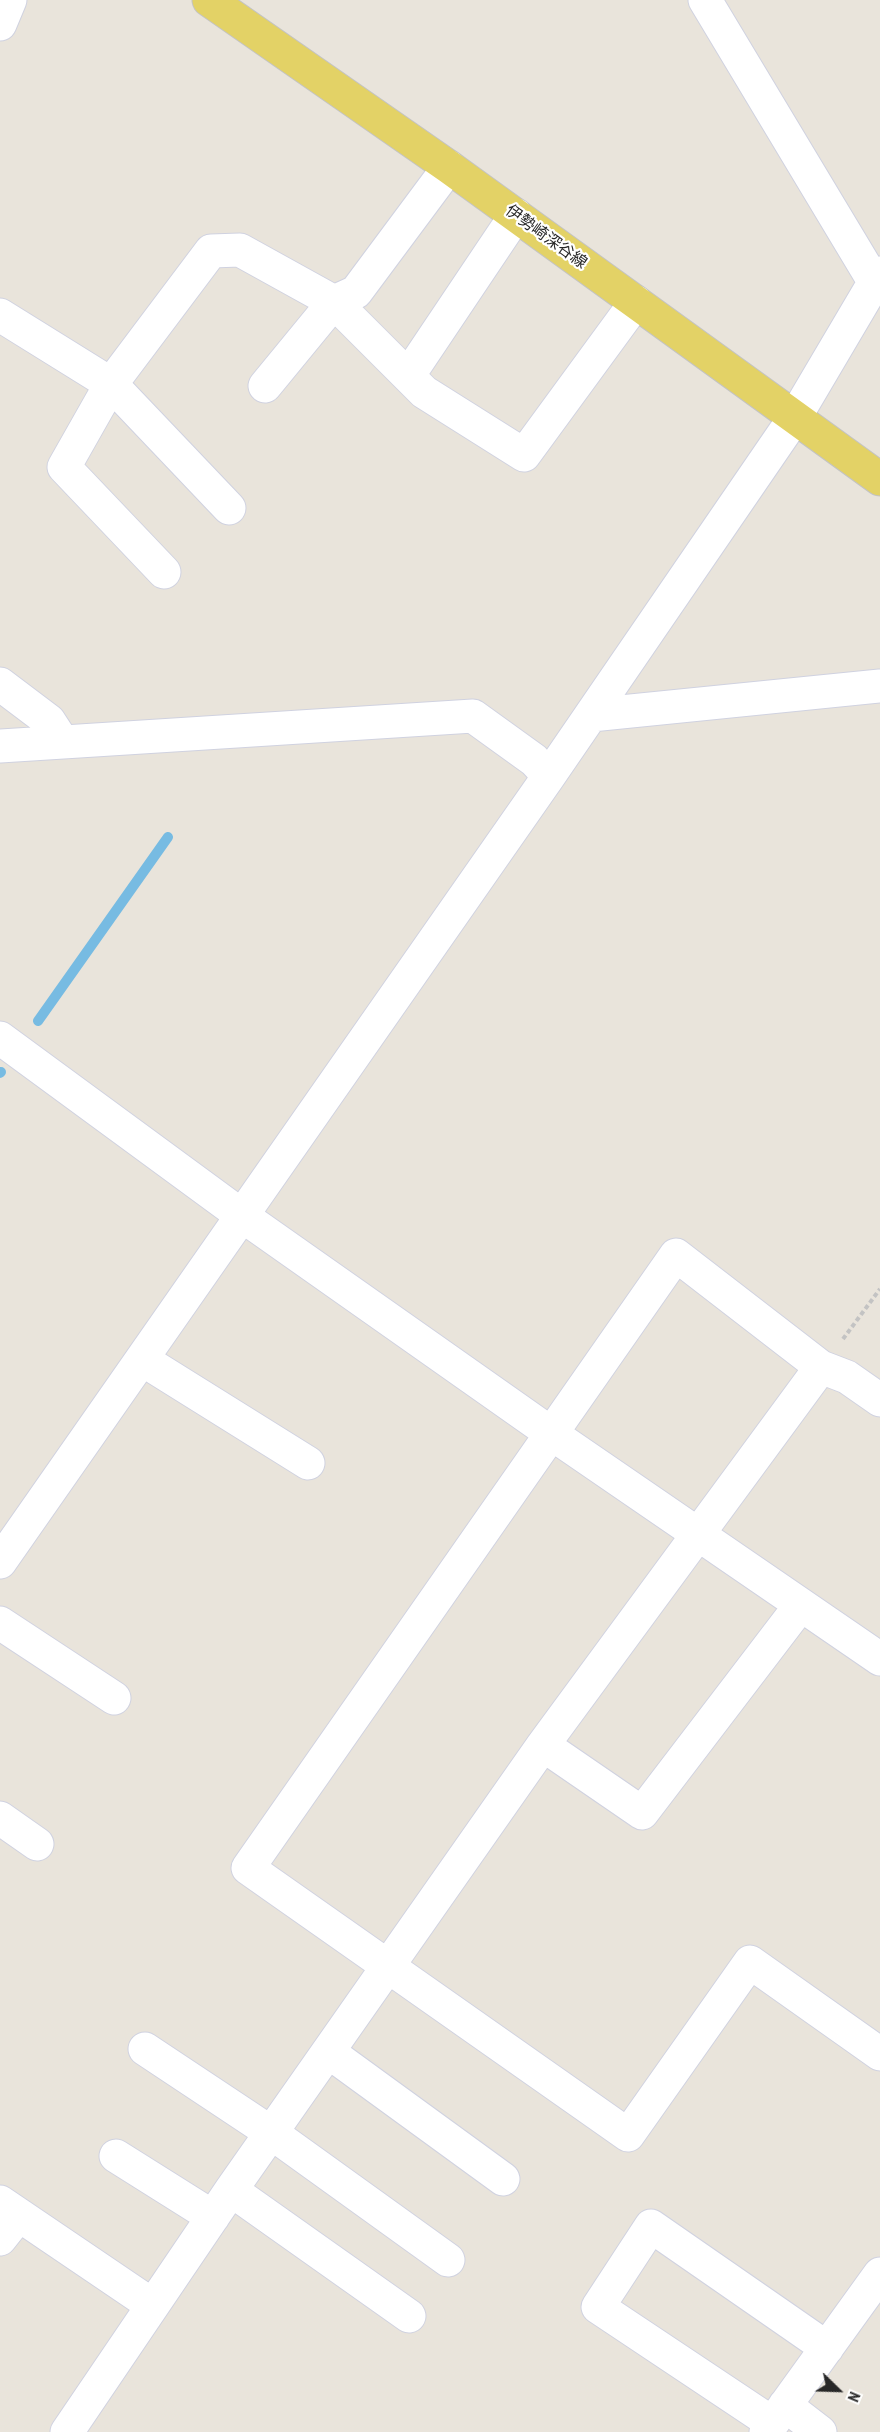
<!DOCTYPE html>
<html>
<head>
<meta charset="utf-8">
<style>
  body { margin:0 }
  #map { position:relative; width:880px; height:2432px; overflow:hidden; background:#e9e4db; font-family:"PT Sans Narrow",sans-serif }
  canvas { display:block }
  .north { position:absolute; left:808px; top:2360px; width:60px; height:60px; -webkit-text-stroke:4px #fff; paint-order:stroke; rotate:113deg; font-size:16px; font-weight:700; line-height:24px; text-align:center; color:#282828 }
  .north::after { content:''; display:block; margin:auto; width:21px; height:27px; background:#282828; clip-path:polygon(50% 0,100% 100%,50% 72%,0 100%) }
</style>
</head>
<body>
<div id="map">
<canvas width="880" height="2432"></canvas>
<div class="north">N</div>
</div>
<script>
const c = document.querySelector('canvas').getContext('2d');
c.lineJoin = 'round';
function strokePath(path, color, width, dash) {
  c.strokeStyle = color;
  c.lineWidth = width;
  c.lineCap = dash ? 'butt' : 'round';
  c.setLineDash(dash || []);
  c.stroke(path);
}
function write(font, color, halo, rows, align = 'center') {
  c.font = font + ' "PT Sans Narrow","Noto Sans JP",sans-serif';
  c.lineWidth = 4.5;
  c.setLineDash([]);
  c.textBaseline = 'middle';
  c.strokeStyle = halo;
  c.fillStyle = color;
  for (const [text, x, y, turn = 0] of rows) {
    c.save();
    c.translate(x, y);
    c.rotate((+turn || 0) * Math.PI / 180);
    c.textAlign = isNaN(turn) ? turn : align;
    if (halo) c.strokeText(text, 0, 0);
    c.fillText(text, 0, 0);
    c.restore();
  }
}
strokePath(new Path2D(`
  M38,1021L168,837
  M0,1073L1,1072`), '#77bbe2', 10);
const minor = new Path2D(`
  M705,0L875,283
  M0,24L10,0
  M0,315L111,384L229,508
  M408,376L516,215
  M265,386L334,302L424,392L524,455L636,302
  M164,572L64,467L111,384L211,251L240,250L334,302L356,292L449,167
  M0,684L49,721L62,741
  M591,715L880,686
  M0,746L473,716L534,760L549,776
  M0,1038L241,1215L552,1434L880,1659
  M143,1360L308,1463
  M880,1400L847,1377L821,1367L676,1255L248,1868L628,2135L750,1962L880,2054
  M0,1562L549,776L795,417L880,273
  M0,1623L114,1698
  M543,1745L642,1813L800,1606
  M0,1818L37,1844
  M145,2049L273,2134L448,2260
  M330,2053L503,2179
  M116,2156L213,2217
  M231,2190L409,2316
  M0,2202L152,2305
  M0,2239L19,2215
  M785,2405L820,2432
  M772,2423L598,2307L651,2226L827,2348
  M67,2432L231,2190L543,1745L821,1367
  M766,2432L880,2274`);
const major = new Path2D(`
  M209,0L449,167L880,479`);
strokePath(minor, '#d0d2e0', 35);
strokePath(major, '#c3c3c3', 35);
strokePath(new Path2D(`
  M843,1339L880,1289`), '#c3c3c3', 4, [4.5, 3]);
strokePath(minor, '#fff', 33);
strokePath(major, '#e3d266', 33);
write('16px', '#282828', '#fff', [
  ["伊勢崎深谷線",546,237,36]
]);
</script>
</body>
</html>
